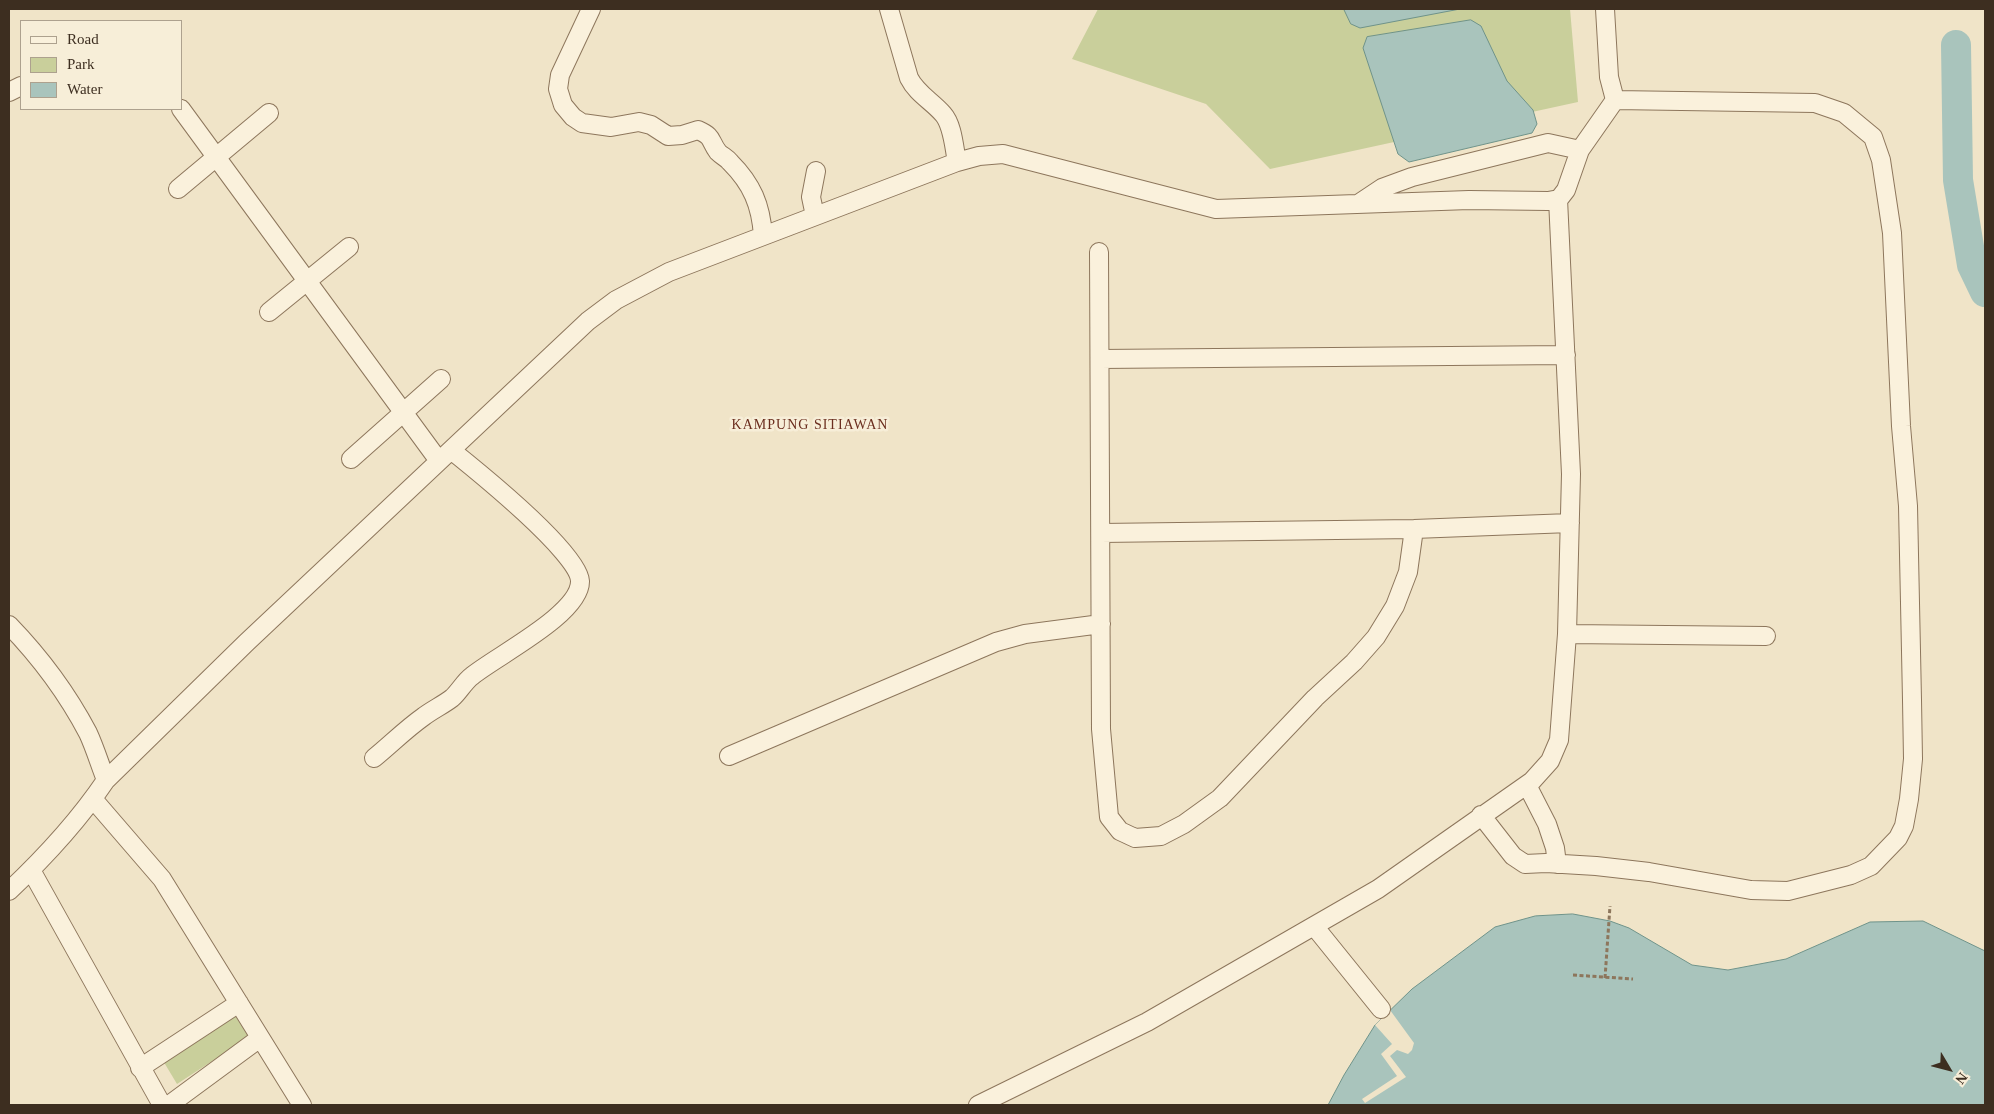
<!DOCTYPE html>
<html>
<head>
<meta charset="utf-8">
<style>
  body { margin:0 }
  #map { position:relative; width:1994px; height:1114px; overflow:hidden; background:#f0e4c8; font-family:"Times New Roman",serif }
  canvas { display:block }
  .frame { position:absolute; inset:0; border:10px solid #3d2e20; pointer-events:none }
  .legend { position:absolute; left:20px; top:20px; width:162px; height:90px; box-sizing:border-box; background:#f7eed8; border:1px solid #ada18e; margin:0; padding:6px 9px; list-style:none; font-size:15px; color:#3d2e20 }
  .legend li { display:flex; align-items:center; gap:10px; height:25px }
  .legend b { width:25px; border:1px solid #ada18e }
  .north { position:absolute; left:1924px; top:1044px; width:50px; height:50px; -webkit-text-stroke:4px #f7eed8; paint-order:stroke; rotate:127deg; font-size:14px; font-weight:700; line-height:20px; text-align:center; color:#3d2e20 }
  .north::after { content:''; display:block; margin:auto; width:18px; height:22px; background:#3d2e20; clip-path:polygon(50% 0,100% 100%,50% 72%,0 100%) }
</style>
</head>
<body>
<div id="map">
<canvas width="1994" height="1114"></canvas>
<div class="frame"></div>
<ul class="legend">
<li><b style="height:6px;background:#faf1dc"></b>Road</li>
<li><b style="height:14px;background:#c9cf9b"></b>Park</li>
<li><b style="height:14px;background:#a9c4bc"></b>Water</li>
</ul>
<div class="north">N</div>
</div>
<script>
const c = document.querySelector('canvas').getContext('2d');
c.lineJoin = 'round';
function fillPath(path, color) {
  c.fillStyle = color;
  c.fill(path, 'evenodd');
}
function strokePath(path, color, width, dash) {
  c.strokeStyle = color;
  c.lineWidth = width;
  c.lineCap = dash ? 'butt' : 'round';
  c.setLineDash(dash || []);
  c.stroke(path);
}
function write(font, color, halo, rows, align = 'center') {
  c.font = font + ' "Times New Roman",serif';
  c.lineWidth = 5;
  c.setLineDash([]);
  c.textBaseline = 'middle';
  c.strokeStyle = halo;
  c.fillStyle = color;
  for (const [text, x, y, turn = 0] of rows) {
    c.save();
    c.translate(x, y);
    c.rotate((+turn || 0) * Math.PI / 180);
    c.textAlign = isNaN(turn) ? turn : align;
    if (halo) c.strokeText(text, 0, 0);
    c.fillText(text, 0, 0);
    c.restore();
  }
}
fillPath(new Path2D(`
  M1098,9H1570L1578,102L1270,169L1206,104L1072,59Z
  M234,1014L249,1037L177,1084L162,1059Z`), '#c9cf9b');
const water = new Path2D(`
  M1344,9H1460L1360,28L1351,24Z
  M1471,20L1481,26L1507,81L1533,110L1537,124L1532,133L1409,162L1398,154L1363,48L1367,37Z
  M1573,914L1610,921L1629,928L1692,965L1728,970L1786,959L1870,922L1923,921L1985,951V1105H1328L1344,1075L1375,1025L1412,989L1495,927L1535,916Z`);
fillPath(water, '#a9c4bc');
strokePath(water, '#6f938a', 1);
fillPath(new Path2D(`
  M1390,1010L1414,1043L1412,1050L1408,1054L1397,1050L1390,1056L1406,1077L1365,1103L1362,1099L1397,1076L1381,1054L1392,1044L1375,1025Z`), '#f0e4c8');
strokePath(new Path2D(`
  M1956,45L1958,180L1972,265L1985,292`), '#a9c4bc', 30);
const minor = new Path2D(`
  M591,9L560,75L558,89L563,105L573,117L582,123L611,127L639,122L651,125L668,136L682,135L698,130C714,137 709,140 718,152C722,156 727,158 730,162C752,184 761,205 763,236
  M889,9L909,78C917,94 932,101 943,114C953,125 954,148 957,162
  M9,92L21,86
  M181,109L439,461
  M178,189L269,113
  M1358,204L1382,188L1412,177L1548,143L1580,150
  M815,216L811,197L816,171
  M1099,252L1101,729L1109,817L1120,831L1135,838L1161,836L1184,824L1220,798L1315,698L1354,662L1376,637L1395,606L1408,572L1414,529
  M269,312L349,247
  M1100,359L1566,355
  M351,459L441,379
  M1101,533L1414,529L1570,523
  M9,625C39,656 68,695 88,733C95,748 100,765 106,780
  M1567,634L1766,636
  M729,756L996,642L1025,634L1101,624
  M374,758C390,745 406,729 423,717C432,710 443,705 452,698C459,692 464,682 472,676C496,656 581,614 580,581C579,553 476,470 451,450
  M1527,785L1547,824L1555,848L1557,864
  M93,799L162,879L302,1105
  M1481,815L1513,856L1525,864L1546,863L1596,866L1649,872L1751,890L1788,891L1851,875L1871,866L1898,838L1904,826L1909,799L1913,759L1912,700L1908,506L1901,426L1892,233L1881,160L1873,137L1844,113L1815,103L1615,100
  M31,870L162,1105
  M9,891C44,858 79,820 106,780L247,642L588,321L616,300L669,272L957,162L979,156L1003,154L1216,209L1469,200L1548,201L1559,199L1566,190L1580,150L1615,100L1609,77L1605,9
  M1314,926L1381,1009
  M140,1068L239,1003
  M169,1105L260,1038
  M978,1105L1147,1022L1378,889L1532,781L1550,761L1559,740L1567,634L1571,474L1558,199`);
strokePath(minor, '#8d765c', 20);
strokePath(new Path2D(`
  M1573,975L1633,979
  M1605,978L1610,906`), '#8d765c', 3, [4, 2.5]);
strokePath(minor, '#faf1dc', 18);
c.letterSpacing = '1px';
write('14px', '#6b2e1e', '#f7eed8', [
  ["KAMPUNG SITIAWAN",810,425]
]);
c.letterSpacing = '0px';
</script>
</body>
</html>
